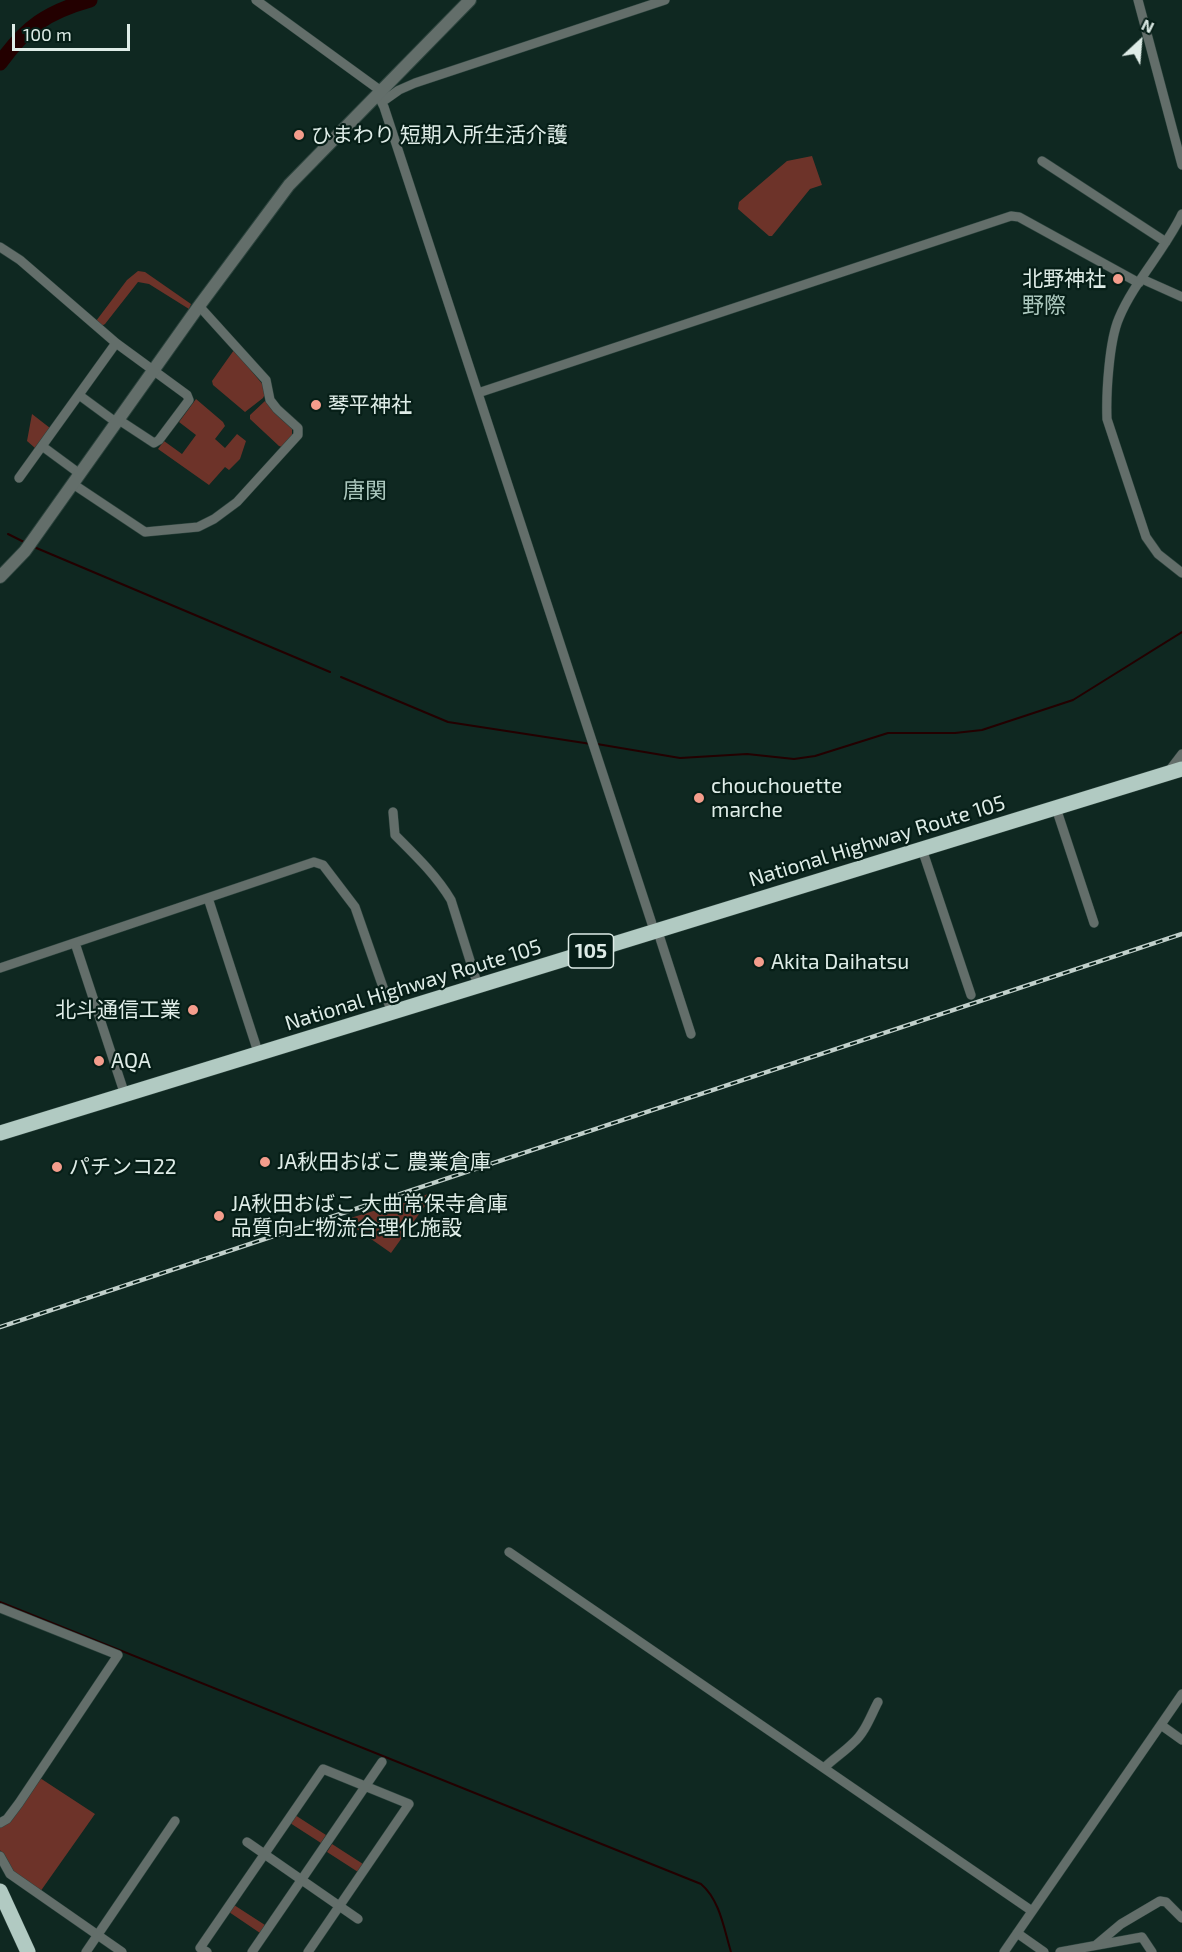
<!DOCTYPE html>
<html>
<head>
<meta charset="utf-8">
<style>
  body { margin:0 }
  #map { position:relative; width:1182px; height:1952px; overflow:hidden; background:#0f2821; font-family:"Exo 2",sans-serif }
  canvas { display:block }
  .north { position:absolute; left:1110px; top:12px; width:60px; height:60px; -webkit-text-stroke:4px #061e17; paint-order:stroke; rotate:26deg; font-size:16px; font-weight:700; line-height:24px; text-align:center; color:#deece7 }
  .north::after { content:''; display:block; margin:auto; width:21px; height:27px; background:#deece7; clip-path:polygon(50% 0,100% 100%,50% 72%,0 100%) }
  .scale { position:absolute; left:12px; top:24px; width:118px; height:27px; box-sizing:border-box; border:3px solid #deece7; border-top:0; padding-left:8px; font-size:18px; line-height:21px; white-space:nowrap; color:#deece7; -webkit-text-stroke:4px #061e17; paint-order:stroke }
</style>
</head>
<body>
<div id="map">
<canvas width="1182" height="1952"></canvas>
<div class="north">N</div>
<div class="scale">100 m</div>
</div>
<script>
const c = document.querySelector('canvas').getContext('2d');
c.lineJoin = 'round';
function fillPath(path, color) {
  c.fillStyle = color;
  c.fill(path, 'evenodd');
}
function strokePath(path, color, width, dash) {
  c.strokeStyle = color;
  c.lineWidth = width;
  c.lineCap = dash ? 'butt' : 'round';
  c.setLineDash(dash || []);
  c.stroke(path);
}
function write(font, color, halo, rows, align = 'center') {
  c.font = font + ' "Exo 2","Noto Sans JP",sans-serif';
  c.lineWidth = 4.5;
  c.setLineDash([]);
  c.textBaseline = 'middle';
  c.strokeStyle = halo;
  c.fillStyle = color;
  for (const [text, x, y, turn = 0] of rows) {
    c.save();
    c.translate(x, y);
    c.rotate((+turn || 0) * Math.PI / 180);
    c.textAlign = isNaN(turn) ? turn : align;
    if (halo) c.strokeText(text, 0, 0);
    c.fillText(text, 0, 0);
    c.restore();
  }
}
fillPath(new Path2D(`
  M812,156L822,185L810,189L772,236H769L738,209L739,202L787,161Z
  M138,271L145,272L191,304L189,309L149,284L138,282L105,324L100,327L96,321L127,280Z
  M234,350L264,386L265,394L263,398L245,412L213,385L212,381Z
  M196,399L223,422L225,426L215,439L225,448L237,434L246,441L240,459L229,470L225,467L209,485L158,449L164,441L182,454L196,435L179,422Z
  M265,401L292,426V437L282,447L279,446L250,419V415Z
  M32,414L50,428L35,448L27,441Z
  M435,1192L391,1253L344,1220Z
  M40,1778L95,1814L40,1892L12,1873L0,1850V1827Z
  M295,1815L326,1835L321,1843L290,1823Z
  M332,1844L363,1864L358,1872L327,1852Z
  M234,1905L265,1925L260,1933L229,1912Z`), '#6d3329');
strokePath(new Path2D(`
  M8,534L26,543
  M34,547L330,672
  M341,677L448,722L591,744
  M597,744L680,758L747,754L794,759L815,756L888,733H955L982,730L1073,700L1182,632
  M0,1602L701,1884C720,1900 724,1929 731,1952`), '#230000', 2);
strokePath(new Path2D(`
  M0,63C26,27 47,12 90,0`), '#230000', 15);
const minor = new Path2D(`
  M256,0L381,91
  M1138,0L1182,165
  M378,95L384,107L655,933
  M382,102L399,90L415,83L665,0
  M1042,161L1166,242
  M1182,214C1165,250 1134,282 1119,318C1109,341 1106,394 1107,419L1146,537L1158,554L1182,573
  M0,247L20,260L116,343L187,395L189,400L159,440L154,443L119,420
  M1142,279L1182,297
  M478,393L1011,216L1019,217L1139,283
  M79,395L117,423
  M42,446L80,474
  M19,478L116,343
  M73,484L145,532L198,527L214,519L237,502L298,435V428L277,409L270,400L266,380L199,306
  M1169,771L1182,754
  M1056,808L1094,923
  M393,812L395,835C415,855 436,875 451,900L478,986
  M922,849L971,995
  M208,898L259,1055
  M658,932L691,1034
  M75,943L125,1095
  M0,968L314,862L323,865L355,907L392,1013
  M509,1552L1032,1911
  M0,1608L118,1655L19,1803L7,1819L0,1823
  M1161,1725L1182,1740
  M824,1768C833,1759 844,1752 853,1743C865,1733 871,1715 878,1702
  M247,1842L358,1919
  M0,1856L10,1874L122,1952
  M1017,1933L1044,1952
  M1096,1945L1121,1924L1160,1901L1166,1902L1182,1918
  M86,1952L175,1821
  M207,1952L200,1948L323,1769L409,1804L308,1952
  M252,1952L382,1762
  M1004,1952L1182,1694
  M1060,1952L1142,1937L1152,1952`);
const tertiary = new Path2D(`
  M0,577L25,551L199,306L289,185L470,0`);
const trunk = new Path2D(`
  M0,1133L1182,769
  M0,1891L28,1952`);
strokePath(minor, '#2c433d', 10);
strokePath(tertiary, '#2c433d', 14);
strokePath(trunk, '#2c433d', 16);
strokePath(minor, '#636e6a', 9);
strokePath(tertiary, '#636e6a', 12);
strokePath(trunk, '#b1cac2', 15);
const rail = new Path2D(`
  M0,1327L1182,934`);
strokePath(rail, '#c0cfca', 4.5);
strokePath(rail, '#061e17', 2, [7]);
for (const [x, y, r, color] of [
  [299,135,6,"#f49d8c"],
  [1118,279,6,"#f49d8c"],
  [316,405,6,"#f49d8c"],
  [699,798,6,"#f49d8c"],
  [759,962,6,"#f49d8c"],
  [193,1010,6,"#f49d8c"],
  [99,1061,6,"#f49d8c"],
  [265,1162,6,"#f49d8c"],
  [57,1167,6,"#f49d8c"],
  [219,1216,6,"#f49d8c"]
]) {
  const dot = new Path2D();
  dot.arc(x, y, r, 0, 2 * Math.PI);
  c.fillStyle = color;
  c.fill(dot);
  strokePath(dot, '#061e17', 2);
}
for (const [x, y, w] of [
  [591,951,45]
]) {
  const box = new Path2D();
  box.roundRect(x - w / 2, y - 17, w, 34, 4.5);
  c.fillStyle = '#061e17';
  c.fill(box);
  strokePath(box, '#deece7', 1.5);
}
write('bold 20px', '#deece7', null, [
  ["105",591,951]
]);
write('21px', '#deece7', '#061e17', [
  ["ひまわり 短期入所生活介護",311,135],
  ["北野神社",1106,279,"right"],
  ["琴平神社",328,405],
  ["chouchouette",711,786],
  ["marche",711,810],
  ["Akita Daihatsu",771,962],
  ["北斗通信工業",181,1010,"right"],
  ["AQA",111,1061],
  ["JA秋田おばこ 農業倉庫",277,1162],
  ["パチンコ22",69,1167],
  ["JA秋田おばこ 大曲常保寺倉庫",231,1204],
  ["品質向上物流合理化施設",231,1228]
], 'left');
write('21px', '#deece7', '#061e17', [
  ["National Highway Route 105",877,841,-17],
  ["National Highway Route 105",413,985,-17]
]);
write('22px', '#acc8be', '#061e17', [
  ["野際",1044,306],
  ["唐関",365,491]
]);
</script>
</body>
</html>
